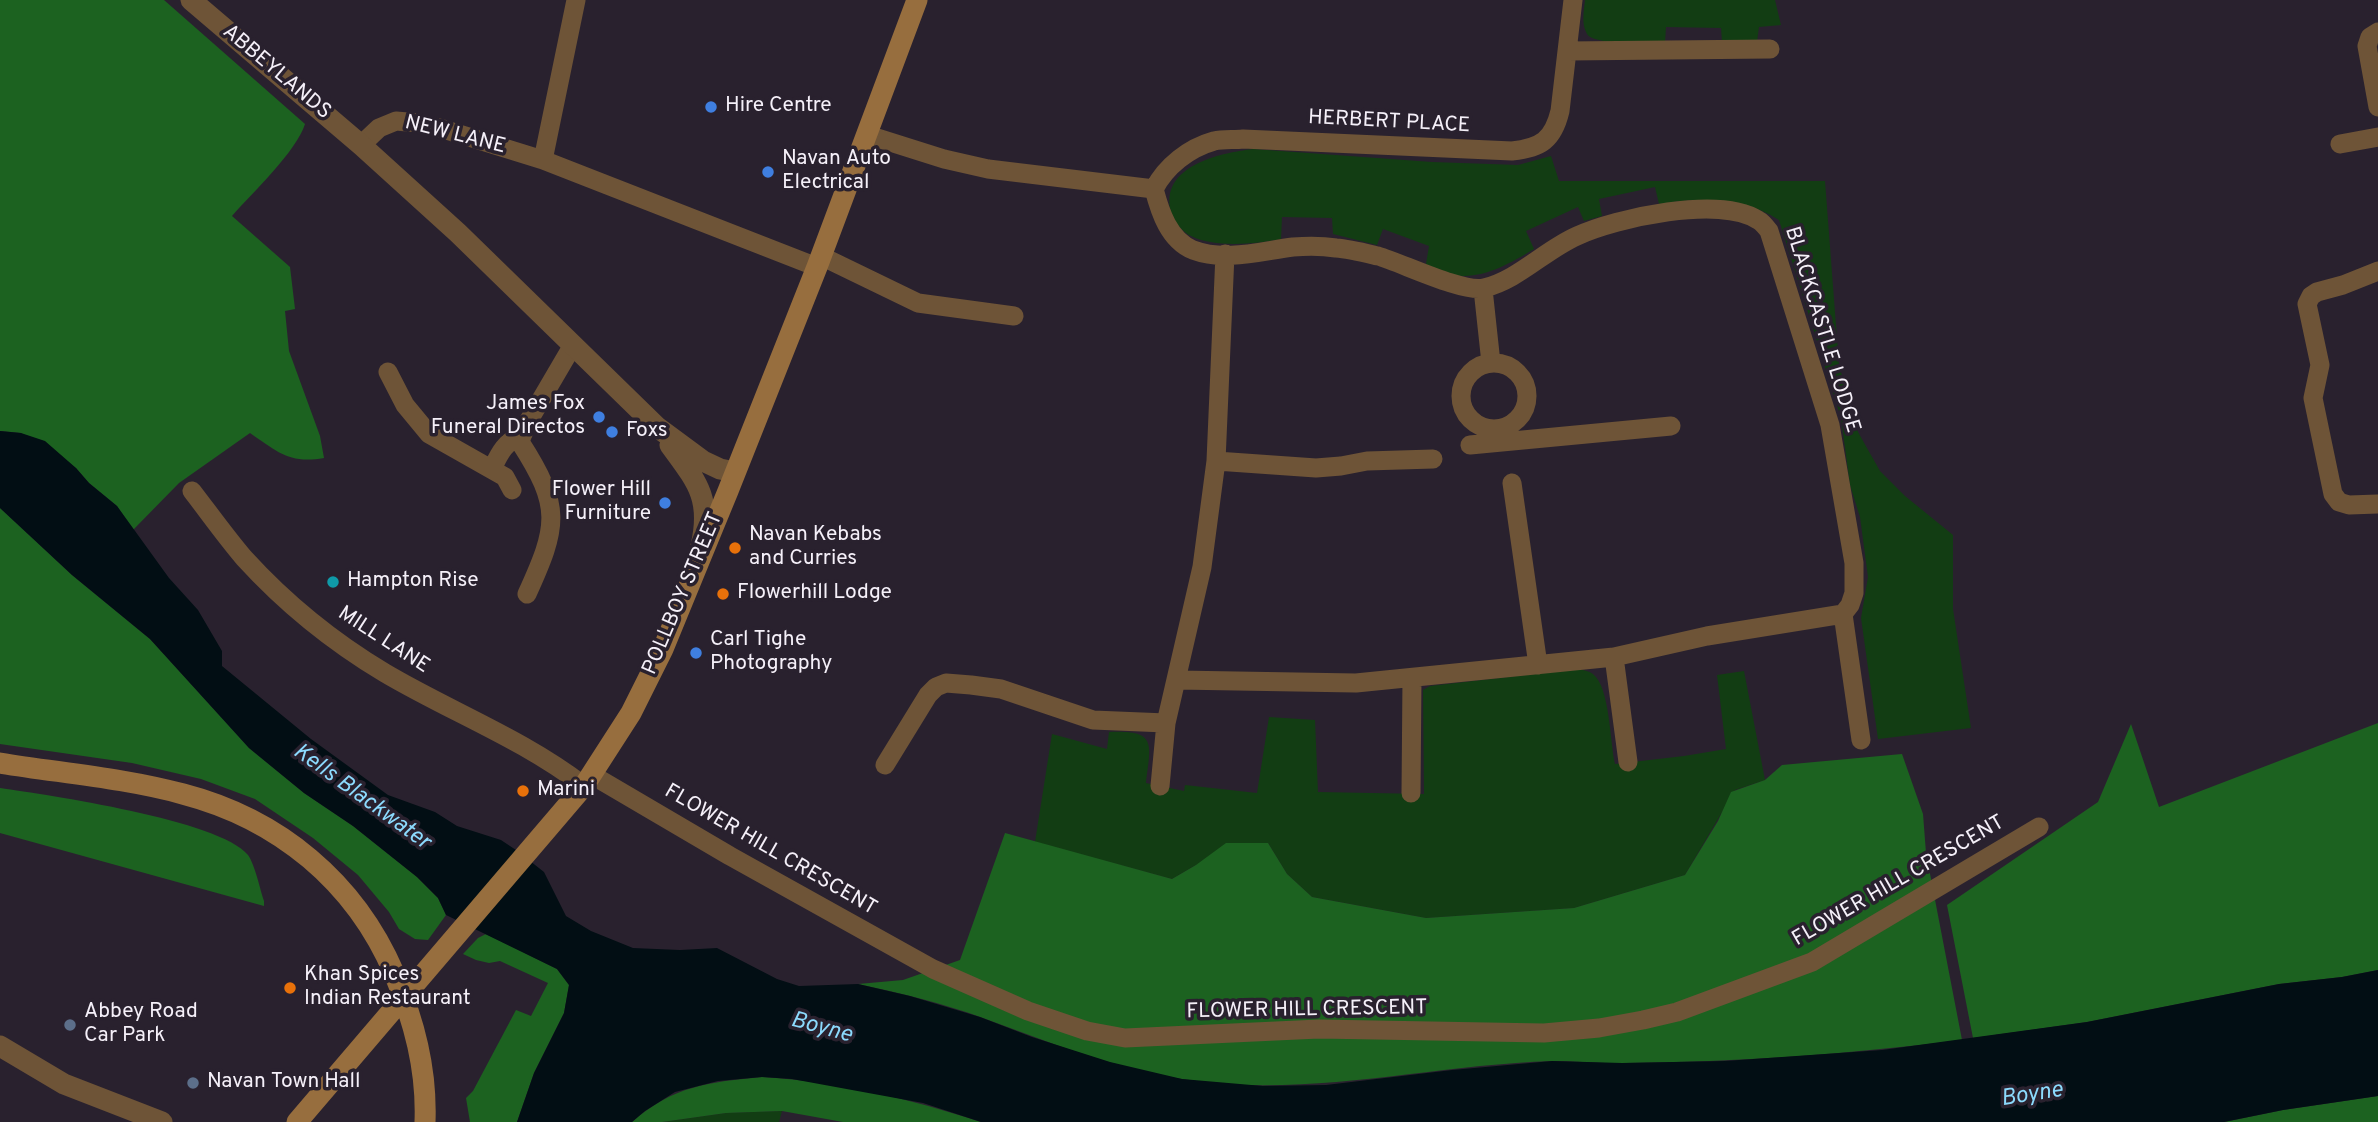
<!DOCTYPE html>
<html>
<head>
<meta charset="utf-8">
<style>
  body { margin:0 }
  canvas { display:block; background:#29212e }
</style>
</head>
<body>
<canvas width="2378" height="1122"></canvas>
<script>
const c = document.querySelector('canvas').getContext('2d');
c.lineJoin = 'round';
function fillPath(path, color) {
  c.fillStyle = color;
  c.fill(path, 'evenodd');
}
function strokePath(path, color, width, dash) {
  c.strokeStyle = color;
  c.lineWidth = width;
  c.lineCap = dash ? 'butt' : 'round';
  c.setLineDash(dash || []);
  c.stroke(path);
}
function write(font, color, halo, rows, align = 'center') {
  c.font = font + ' Overpass,sans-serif';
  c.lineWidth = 7;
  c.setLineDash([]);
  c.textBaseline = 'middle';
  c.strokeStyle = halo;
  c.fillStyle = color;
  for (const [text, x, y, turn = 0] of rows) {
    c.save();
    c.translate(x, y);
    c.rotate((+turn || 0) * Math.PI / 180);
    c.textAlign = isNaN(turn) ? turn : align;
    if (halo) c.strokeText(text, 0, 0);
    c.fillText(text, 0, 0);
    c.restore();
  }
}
fillPath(new Path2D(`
  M1585,0H1775L1781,25L1759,27L1757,42H1722L1721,28L1666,27L1665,43C1651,42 1594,46 1587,34C1581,24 1584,10 1585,0Z
  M1253,149L1432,162L1518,165L1551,156L1559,181H1825L1839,365L1858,432L1880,471L1905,496L1953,535V609L1971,728L1878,739L1861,618L1868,577L1860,517L1850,485L1841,418L1779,220C1748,200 1717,198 1682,201C1674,201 1667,204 1659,204L1655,187L1599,199L1602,216L1584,221L1578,207L1526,231L1534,249C1499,270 1465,289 1426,264L1429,246L1383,229L1377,245L1333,234L1332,218L1282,217L1281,239C1256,244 1214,248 1191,236C1182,232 1174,221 1171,212C1159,166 1220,153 1253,149Z
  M1578,669C1583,670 1589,671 1593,674C1610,687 1610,743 1615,764L1684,756L1726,749L1717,675L1744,671L1765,780L1735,790L1685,875L1574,908L1426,918L1312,897L1287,874L1268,843L1196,865L1172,879L1035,842L1052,734L1107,749L1109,732C1157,730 1151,743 1146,783L1184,791L1185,785L1257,793L1269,717L1315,720L1318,792L1424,794L1423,690L1430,686Z
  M782,1111L779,1122H662L726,1113Z`), '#123d13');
fillPath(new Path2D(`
  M0,0H164L305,124C296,152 253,192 232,216L290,267L295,309L285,311L289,351L320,436L324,458C289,464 278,452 250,433L179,483L133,530L117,506L89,483L76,468L21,433L0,431Z
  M0,508L72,575L150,639L249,748L304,793L353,826L417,877L438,898L446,915L428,940L415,939L399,929L389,912L358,875L313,838L255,799L201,779L132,763L0,744Z
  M2378,723V970L2342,977L2279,984L2087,1022L1973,1038L1947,905L2098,802L2131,724L2159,807Z
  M1902,754L1923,814L1926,853L1962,1040C1850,1054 1737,1062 1625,1063C1600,1064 1576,1061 1552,1061C1428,1065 1305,1099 1182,1079C1113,1068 1048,1042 983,1018C942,1003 900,993 858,984L903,980L960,960L1005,833L1172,879L1196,865L1226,843H1268L1287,874L1312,897L1426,918L1574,908L1685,875L1718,821L1731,792L1765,780L1782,765Z
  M0,788C48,795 220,820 248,855C255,865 260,889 264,901V906L0,833Z
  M486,934L557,969L569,985L564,1013L534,1073L517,1122H470L466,1098L473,1091L516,1010L531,1016L548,983L500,961L489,963L476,960L463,954L478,938Z
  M762,1077C836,1081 911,1099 981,1122H843L782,1111L726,1113L662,1122H632C673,1086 709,1082 762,1077Z
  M2378,1096V1122H2224L2283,1110Z`), '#1c6220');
fillPath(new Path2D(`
  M0,431L21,433L45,441L76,468L89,483L117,506L169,578L198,610L222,651V666L311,739L388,795L435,812L457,826L501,840L516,850L544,872L566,916L591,931L633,948L680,950L717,948L777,979L799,986L858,984L910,996L980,1017L1032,1037L1110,1062L1182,1079L1263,1086L1326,1085L1452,1070L1552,1061L1622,1063L1725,1061L1882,1050L2087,1022L2279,984L2342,977L2378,970V1096L2283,1110L2224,1122H981L923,1103L792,1079L762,1077L718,1081L675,1092L645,1111L632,1122H517L534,1073L564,1013L569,985L557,969L446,915L438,898L417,877L353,826L304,793L249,748L150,639L72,575L0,508Z`), '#020e14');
strokePath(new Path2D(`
  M2378,32L2370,37L2367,46L2378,107
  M1567,51L1770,49
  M868,135L944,159L988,169L1154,189
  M2340,144L2378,137
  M361,145L379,128L396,121L419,123L443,129L543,160L817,267
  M543,160L576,0
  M1154,189C1160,212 1169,240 1193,250C1225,262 1261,251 1293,247C1307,246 1323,246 1336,248C1349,249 1365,253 1378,256C1402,263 1463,293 1484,288C1518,280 1545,250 1577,236C1616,218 1720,195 1758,220C1762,222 1766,227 1769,231L1830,425L1854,563V593L1850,605L1843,614L1707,636L1614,657L1356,683L1177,680
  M1154,189C1166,166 1189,148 1214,141C1223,139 1234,140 1243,139L1512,151C1541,148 1553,140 1560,111L1573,0
  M821,256L918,303L1014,316
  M2378,271L2343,285L2317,292L2311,296L2307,304L2320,365L2313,398L2333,494L2339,502L2349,505L2378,504
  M1483,289L1491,363
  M1461 396a33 33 0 1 1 66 0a33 33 0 1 1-66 0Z
  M388,372L405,405L429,434L505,477L512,490
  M1470,445L1671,426
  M1216,461L1316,468L1341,466L1367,461L1433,459
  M492,469C500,452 505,442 523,434
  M1512,483L1538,665
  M192,491C209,513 226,537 244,558C285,603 333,642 385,673C451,712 523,739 584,786
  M527,594C558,526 562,507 520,442L525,427L573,345
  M1843,614L1861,740
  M1614,657L1628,762
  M885,765L928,695L936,687L946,683L971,685L1001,689L1093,720L1166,723
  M592,775L730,856L933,969L1028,1011L1087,1031L1125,1038L1319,1029L1544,1033L1599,1028L1643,1020L1677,1012L1812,962L2039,827
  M1160,786L1166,723L1202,567L1216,461L1225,254
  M1411,793L1412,678`), '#6e5437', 19);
strokePath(new Path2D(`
  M191,0L361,145L458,233L657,427L703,461L720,469L735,472
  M670,445C697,482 712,498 701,546
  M0,1046L64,1084L162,1122`), '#6e5437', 21);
strokePath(new Path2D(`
  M0,763C61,773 124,778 183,794C279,819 355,882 394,973C414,1021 427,1069 425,1122
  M297,1122L584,786L631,713L663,649L728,491L817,267L917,0`), '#976e3e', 21);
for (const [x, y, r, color] of [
  [711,107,7,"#3f7fe0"],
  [768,172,7,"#3f7fe0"],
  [599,417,7,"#3f7fe0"],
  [612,432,7,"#3f7fe0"],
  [665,503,7,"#3f7fe0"],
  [735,548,7,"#e8710a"],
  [333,582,7,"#0f9aa8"],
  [723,594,7,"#e8710a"],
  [696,653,7,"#3f7fe0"],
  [523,791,7,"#e8710a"],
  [290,988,7,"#e8710a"],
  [70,1025,7,"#5c6f8a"],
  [193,1083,7,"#5c6f8a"]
]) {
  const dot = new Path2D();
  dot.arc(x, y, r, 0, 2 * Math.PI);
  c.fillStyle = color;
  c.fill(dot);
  strokePath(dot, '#29212e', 2.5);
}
write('21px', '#f5f0f9', '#29212e', [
  ["ABBEYLANDS",276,73,40],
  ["HERBERT PLACE",1389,123,3],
  ["NEW LANE",455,136,14],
  ["BLACKCASTLE LODGE",1821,330,73],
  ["POLLBOY STREET",684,594,-67],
  ["MILL LANE",383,641,33],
  ["FLOWER HILL CRESCENT",770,851,30],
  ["FLOWER HILL CRESCENT",1899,882,-30],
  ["FLOWER HILL CRESCENT",1307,1011,-1]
]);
write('21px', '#f5f0f9', '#29212e', [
  ["Hire Centre",725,107],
  ["Navan Auto",782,160],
  ["Electrical",782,184],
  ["James Fox",585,405,"right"],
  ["Funeral Directos",585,429,"right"],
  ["Foxs",626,432],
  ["Flower Hill",651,491,"right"],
  ["Furniture",651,515,"right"],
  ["Navan Kebabs",749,536],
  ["and Curries",749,560],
  ["Hampton Rise",347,582],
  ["Flowerhill Lodge",737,594],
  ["Carl Tighe",710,641],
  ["Photography",710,665],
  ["Marini",537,791],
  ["Khan Spices",304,976],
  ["Indian Restaurant",304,1000],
  ["Abbey Road",84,1013],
  ["Car Park",84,1037],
  ["Navan Town Hall",207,1083]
], 'left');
write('italic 23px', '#8cdafd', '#29212e', [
  ["Kells Blackwater",361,798,36],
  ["Boyne",821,1029,15],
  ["Boyne",2032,1096,-9]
]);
</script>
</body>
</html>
